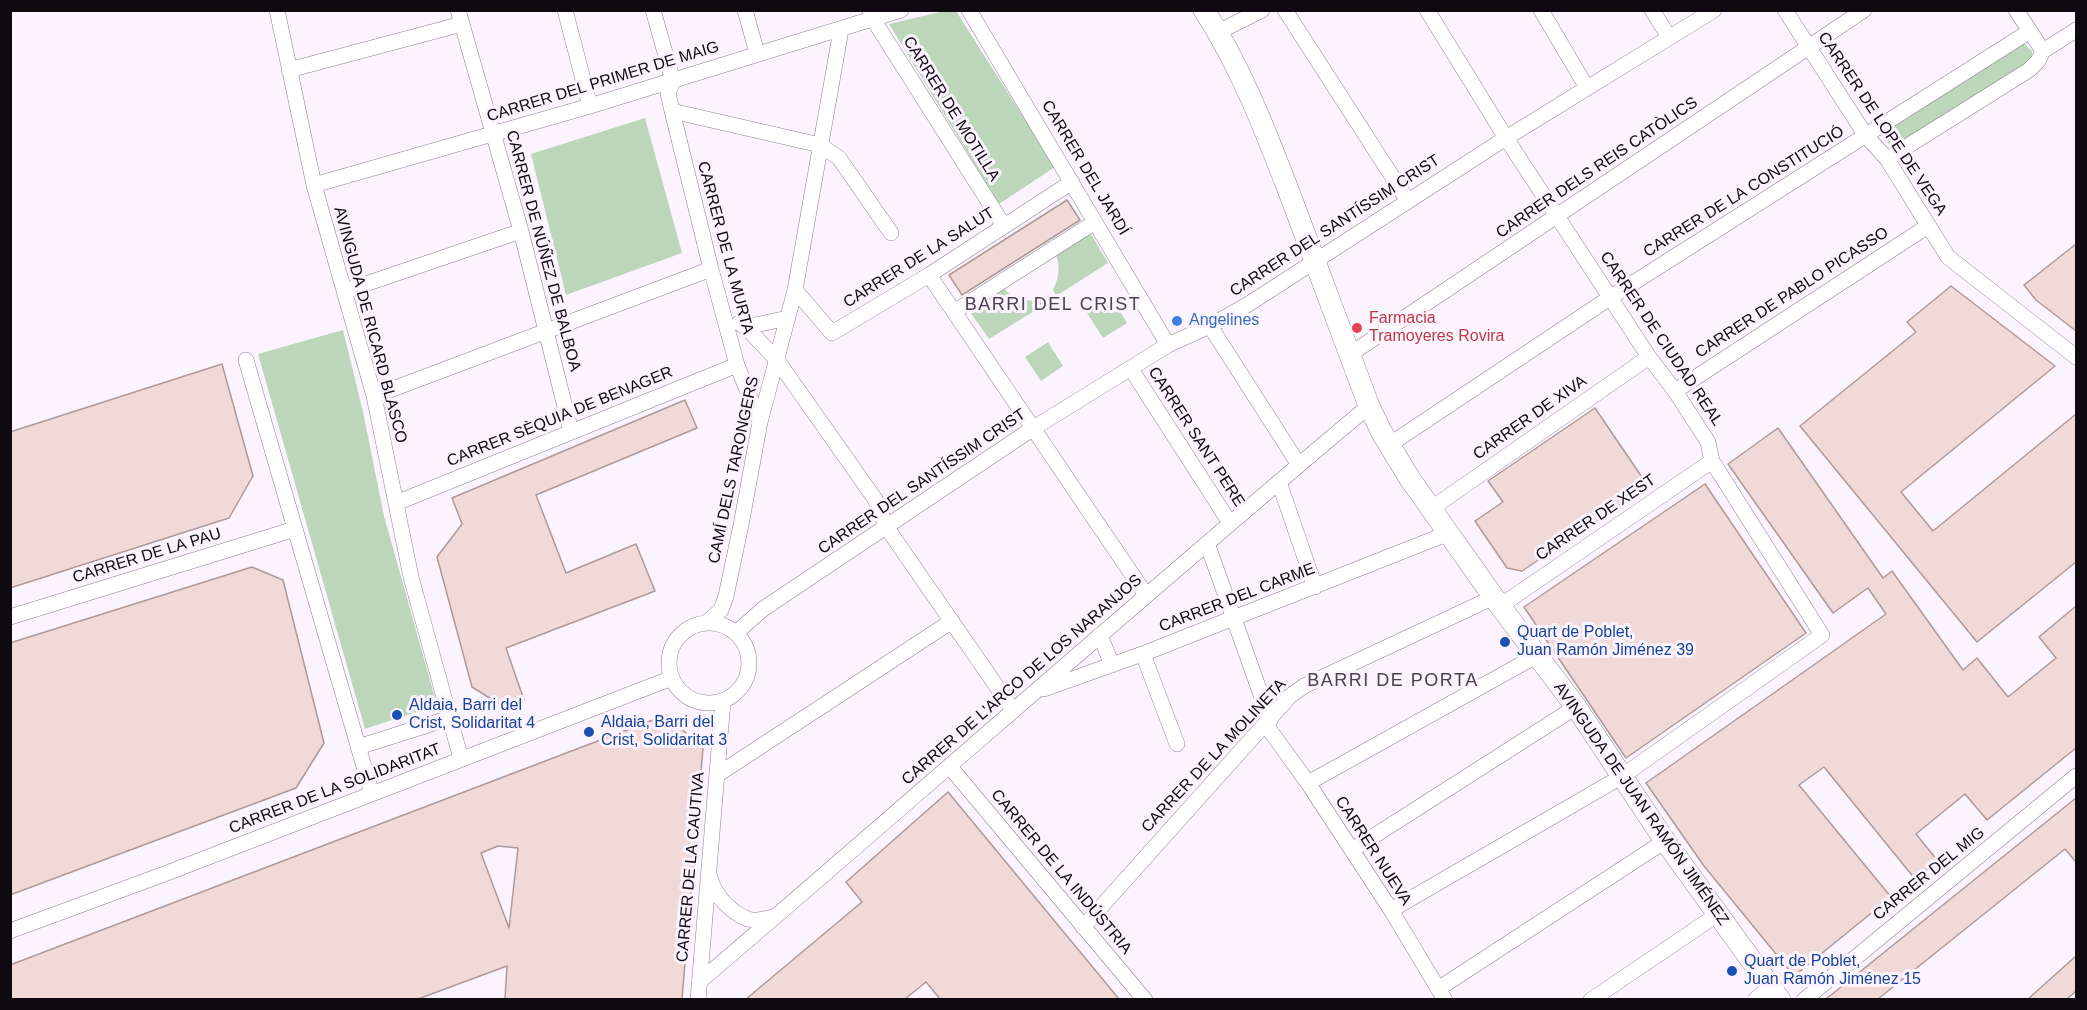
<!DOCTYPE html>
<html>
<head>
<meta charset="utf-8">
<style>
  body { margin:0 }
  #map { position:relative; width:2087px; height:1010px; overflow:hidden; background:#fbf4ff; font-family:Arial,sans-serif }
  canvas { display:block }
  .frame { position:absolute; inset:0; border:12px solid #0e0a0f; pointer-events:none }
</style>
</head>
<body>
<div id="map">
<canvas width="2087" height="1010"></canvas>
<div class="frame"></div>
</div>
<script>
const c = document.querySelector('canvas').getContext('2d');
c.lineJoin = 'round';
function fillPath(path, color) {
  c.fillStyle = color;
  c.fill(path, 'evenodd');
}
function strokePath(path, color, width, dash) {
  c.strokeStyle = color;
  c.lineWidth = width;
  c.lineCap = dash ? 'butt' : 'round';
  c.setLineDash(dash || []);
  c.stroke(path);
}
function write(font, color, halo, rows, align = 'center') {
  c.font = font + ' Arial,sans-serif';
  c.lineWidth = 6;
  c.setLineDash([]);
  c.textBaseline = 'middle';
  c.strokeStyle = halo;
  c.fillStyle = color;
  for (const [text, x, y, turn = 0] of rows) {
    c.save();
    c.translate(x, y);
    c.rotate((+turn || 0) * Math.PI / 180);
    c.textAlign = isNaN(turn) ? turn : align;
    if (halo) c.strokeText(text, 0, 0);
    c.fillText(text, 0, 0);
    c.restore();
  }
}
fillPath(new Path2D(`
  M944,11H956L1055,167L999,204L889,24Z
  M2024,44L2032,51V62L1898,148L1888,143L1885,132L2013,46Z
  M645,118L682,253L566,295L531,154Z
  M1089,231L1108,263L1056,296L1053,290C1059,277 1061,266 1055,253Z
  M1003,287C1012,299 1026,303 1041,299L1044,305L989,339L968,309Z
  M1112,298L1127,323L1103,338L1087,313Z
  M343,330L363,412L384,516L437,705L365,729L258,354Z
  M1048,342L1063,366L1041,381L1025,357Z`), '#bcd6ba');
const building = new Path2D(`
  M1067,200L1080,220L962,295L949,275Z
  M2076,244V331L2036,300L2024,285Z
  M1951,286L2055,366L1901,492L1933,531L2076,414V562L1977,642L1800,426L1916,332L1907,322Z
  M222,364L253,476L229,518L10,588V432Z
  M685,400L697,428L536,495L566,573L636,544L655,591L506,648L524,700L504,707L472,687L437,557L462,524L452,498Z
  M1595,408L1648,486L1522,571L1507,568L1475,521L1503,502L1488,481Z
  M1778,428L1883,578L1892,571L1963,670L1977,658L2008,697L2056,658L2039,637L2076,606V748L1987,820L1965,794L1916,834L1938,861L1915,879L1824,767L1799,785L1891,897L1794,976L1704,866L1646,783L1886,614L1868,588L1833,613L1728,464Z
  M1705,484L1806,633L1626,758L1524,607Z
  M252,567L283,580L324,743L296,788L10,895V643Z
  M666,715L703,748L682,999H505L507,966L418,999H10V965ZM498,846L518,848L509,928L481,853Z
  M948,792L1119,999H940L926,982L905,999H746L862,902L846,882Z
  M2076,798V862L2065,849L1878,999H1826Z
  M2076,956V991L2067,999H2028Z`);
fillPath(building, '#f0d9d6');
strokePath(building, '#af9997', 1.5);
const street = new Path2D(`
  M277,10L314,185L374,396L411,577L461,759
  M458,10L521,231L571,431
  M565,10L590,106
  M653,10L673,81L668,93L672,111L711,269L737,365L760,422
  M745,10L757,53
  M870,10L873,19L1004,226
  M969,10L1168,345
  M1285,10L1408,201
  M1541,10L1587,88
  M1652,10L1669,37
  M1785,10L1866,136L1887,159L1948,257L2076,357
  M2016,10L2043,51
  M1218,32L1262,10
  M289,70L462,24
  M672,111L820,145L839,158L891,233
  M1887,159L2029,70L2038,61L2043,51L2076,30
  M314,185L590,106L901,10
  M929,275L1146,595
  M795,290L832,333L929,275L1072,182
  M345,291L521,231
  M954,312L1095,222
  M739,323L746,327L788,318
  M1210,326L1299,465
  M746,327L777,360L875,499L887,528L1013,710
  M1349,355L1864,10
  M246,360L372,794
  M1131,369L1230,523
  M1675,391L1928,226
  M374,396L711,269
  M1389,445L1611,297L2030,31
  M1279,482L1315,587
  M396,503L737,365
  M1432,508L1649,357
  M1207,543L1270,720
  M1500,606L1712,461
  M10,617L295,529
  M669 663a40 40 0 1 1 80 0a40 40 0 1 1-80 0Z
  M706,623L721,610L726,596L741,525L760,422L795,290L841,30
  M736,633L763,609L1032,429L1168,345L1210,326L1247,305L1506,138L1714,10
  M1100,635L1112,665
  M1143,654L1177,744
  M1044,689L1145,653L1449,533
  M1266,725L1308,783L1391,910L1445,1000
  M358,747L450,718
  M950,767L1145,1000
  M717,775L952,621
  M1308,783L1536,656
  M1352,850L1576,707
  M710,877C714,895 730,912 748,919C757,922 767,918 776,916
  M1391,910L1621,777L1822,635L1712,461L1708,442L1675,391L1649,357L1506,138L1427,10
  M1083,927L1290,696L1304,686L1494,597
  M10,931L167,873L672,678
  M699,982C923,791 1143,595 1369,406
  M1438,989L1665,841
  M698,1000L723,701
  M1591,1000L1718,914
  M1755,1000L1770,987
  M1804,1000L2076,776`);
const secondary = new Path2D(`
  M1204,10C1241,67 1265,130 1289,192C1316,263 1342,335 1369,406L1382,433L1410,479L1500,606L1576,707L1665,841L1780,1000`);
strokePath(street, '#8d8291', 16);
strokePath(secondary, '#8d8291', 22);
strokePath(street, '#fff', 15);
strokePath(secondary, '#fff', 21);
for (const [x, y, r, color] of [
  [1177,321,6,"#3f7fe0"],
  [1357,328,6,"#e0444e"],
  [1505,642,6,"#1a4fb4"],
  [397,715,6,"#1a4fb4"],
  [589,732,6,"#1a4fb4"],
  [1732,971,6,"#1a4fb4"]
]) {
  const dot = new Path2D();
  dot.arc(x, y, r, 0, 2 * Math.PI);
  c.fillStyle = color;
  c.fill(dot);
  strokePath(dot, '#fbf4ff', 2);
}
write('16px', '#0e0a0f', '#fbf4ff', [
  ["CARRER DEL PRIMER DE MAIG",603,82,-17],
  ["CARRER DE MOTILLA",951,109,58],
  ["CARRER DE LOPE DE VEGA",1882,124,56],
  ["CARRER DEL JARDÍ",1085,168,59],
  ["CARRER DELS REIS CATÒLICS",1597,168,-34],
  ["CARRER DE LA CONSTITUCIÓ",1744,192,-32],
  ["CARRER DEL SANTÍSSIM CRIST",1335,226,-33],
  ["CARRER DE LA MURTA",725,248,75],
  ["CARRER DE NÚÑEZ DE BALBOA",543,251,75],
  ["CARRER DE LA SALUT",919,258,-32],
  ["CARRER DE PABLO PICASSO",1792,293,-33],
  ["AVINGUDA DE RICARD BLASCO",370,325,75],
  ["CARRER DE CIUDAD REAL",1661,339,56],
  ["CARRER SÈQUIA DE BENAGER",560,417,-22],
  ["CARRER DE XIVA",1530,418,-35],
  ["CARRER SANT PERE",1196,437,57],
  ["CAMÍ DELS TARONGERS",734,470,-78],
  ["CARRER DEL SANTÍSSIM CRIST",922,482,-34],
  ["CARRER DE XEST",1596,518,-34],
  ["CARRER DE LA PAU",147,556,-17],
  ["CARRER DEL CARME",1237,598,-21],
  ["CARRER DE L'ARCO DE LOS NARANJOS",1022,680,-41],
  ["CARRER DE LA MOLINETA",1214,756,-47],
  ["CARRER DE LA SOLIDARITAT",335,789,-21],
  ["AVINGUDA DE JUAN RAMÓN JIMÉNEZ",1641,804,55],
  ["CARRER NUEVA",1373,851,57],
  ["CARRER DE LA CAUTIVA",691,867,-85],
  ["CARRER DE LA INDÚSTRIA",1061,872,50],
  ["CARRER DEL MIG",1929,874,-39]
]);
write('16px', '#be3a42', '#fbf4ff', [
  ["Farmacia",1369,319],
  ["Tramoyeres Rovira",1369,337]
], 'left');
write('16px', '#366cbe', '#fbf4ff', [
  ["Angelines",1189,321]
], 'left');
write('16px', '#164399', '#fbf4ff', [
  ["Quart de Poblet,",1517,633],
  ["Juan Ramón Jiménez 39",1517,651],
  ["Aldaia, Barri del",409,706],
  ["Crist, Solidaritat 4",409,724],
  ["Aldaia, Barri del",601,723],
  ["Crist, Solidaritat 3",601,741],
  ["Quart de Poblet,",1744,962],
  ["Juan Ramón Jiménez 15",1744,980]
], 'left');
c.letterSpacing = '1.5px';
write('18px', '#4b414f', '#fbf4ff', [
  ["BARRI DEL CRIST",1053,305],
  ["BARRI DE PORTA",1393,681]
]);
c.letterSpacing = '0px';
</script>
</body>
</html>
